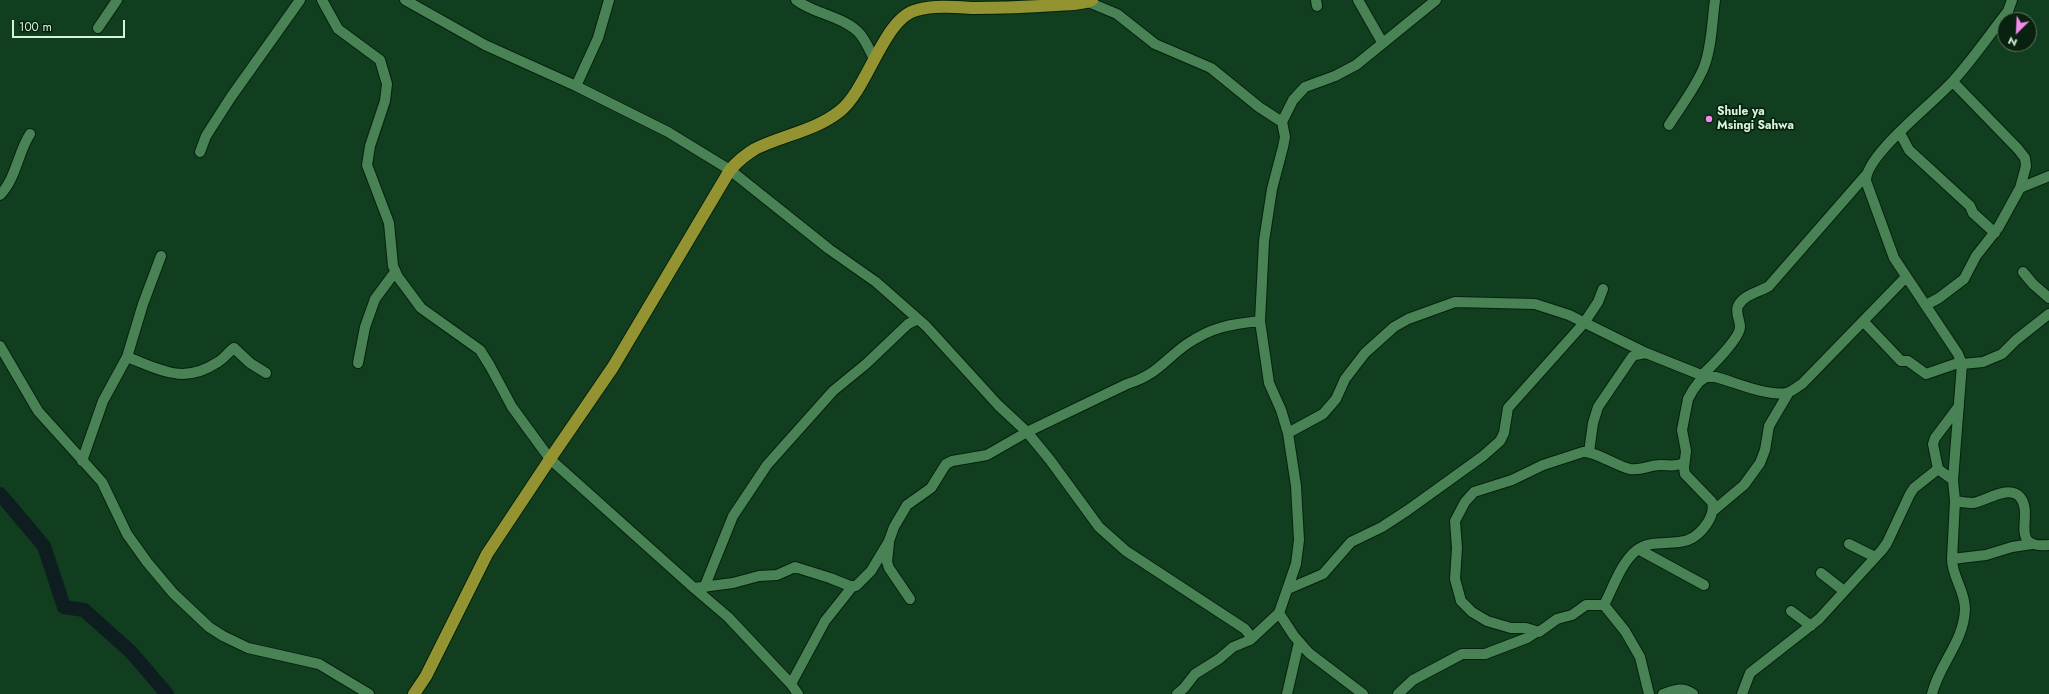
<!DOCTYPE html>
<html>
<head>
<meta charset="utf-8">
<style>
  body { margin:0 }
  #map { position:relative; width:2049px; height:694px; overflow:hidden; background:#113e1e; font-family:Jost,sans-serif }
  canvas { display:block }
  .north { position:absolute; left:1997px; top:12px; width:40px; height:40px; box-sizing:border-box; background:#09210f; border:1px solid #5b7560; border-radius:50%; rotate:204deg; font-size:11px; font-weight:700; line-height:16px; text-align:center; color:#d5f3da }
  .north::after { content:''; display:block; margin:auto; width:14px; height:18px; background:#f689ed; clip-path:polygon(50% 0,100% 100%,50% 72%,0 100%) }
  .scale { position:absolute; left:12px; top:20px; width:113px; height:18px; box-sizing:border-box; border:2px solid #d5f3da; border-top:0; padding-left:5px; font-size:12px; line-height:14px; white-space:nowrap; color:#d5f3da; -webkit-text-stroke:3px #09210f; paint-order:stroke }
</style>
</head>
<body>
<div id="map">
<canvas width="2049" height="694"></canvas>
<div class="north">N</div>
<div class="scale">100 m</div>
</div>
<script>
const c = document.querySelector('canvas').getContext('2d');
c.lineJoin = 'round';
function strokePath(path, color, width, dash) {
  c.strokeStyle = color;
  c.lineWidth = width;
  c.lineCap = dash ? 'butt' : 'round';
  c.setLineDash(dash || []);
  c.stroke(path);
}
function write(font, color, halo, rows, align = 'center') {
  c.font = font + ' Jost,sans-serif';
  c.lineWidth = 3.5;
  c.setLineDash([]);
  c.textBaseline = 'middle';
  c.strokeStyle = halo;
  c.fillStyle = color;
  for (const [text, x, y, turn = 0] of rows) {
    c.save();
    c.translate(x, y);
    c.rotate((+turn || 0) * Math.PI / 180);
    c.textAlign = isNaN(turn) ? turn : align;
    if (halo) c.strokeText(text, 0, 0);
    c.fillText(text, 0, 0);
    c.restore();
  }
}
strokePath(new Path2D(`
  M0,494L44,546L64,607L84,610L131,652L167,694`), '#0d1d20', 14);
const minor = new Path2D(`
  M322,0L338,29L380,60L387,84L385,101L370,146L367,165L389,223L393,266L398,277L421,308L480,350L490,366L512,407L550,459L694,588L728,617L791,684L798,694
  M405,0L485,45L576,86L668,132L730,170L829,249L876,282L926,326L998,405L1027,432L1050,460L1099,527L1126,551L1245,629L1252,638
  M796,0C814,14 846,17 860,34C866,41 870,51 874,59
  M1316,0L1317,6
  M1358,0L1382,42
  M1088,2L1117,14L1155,44L1211,68L1259,107L1282,122
  M98,28L117,0
  M576,86L598,38L609,0
  M1669,125C1681,106 1696,87 1704,67C1712,46 1712,21 1715,0
  M1900,133L1909,150L1970,206L1973,213L1995,233
  M200,152L206,136L231,97L300,0
  M2020,188L2049,176
  M0,195C16,179 18,152 30,134
  M2023,272L2033,284L2049,298
  M1926,305L1939,298L1964,279L1976,256L1998,228L2020,188L2026,166L2025,158L2018,149L1953,82
  M1864,322L1901,361H1908L1926,374L1961,362
  M0,346L38,411L102,482L127,534L147,562L173,593L209,627L223,636L248,648L319,664L369,694
  M127,357C162,370 183,385 218,362C224,359 228,352 234,348L250,363L266,373
  M358,363L365,327L375,299L395,272
  M1962,364L1983,362L2002,354L2016,340L2049,314
  M1702,375C1711,367 1740,338 1740,327C1740,320 1735,312 1738,306C1744,294 1760,292 1769,286L1866,175
  M1288,433L1323,414L1336,399L1345,379L1365,353L1394,327L1408,319L1455,302L1535,304L1569,315L1646,353L1706,377
  M1589,452L1593,423L1598,407L1632,357L1635,355L1646,353
  M82,461L103,401L127,357L143,304L161,256
  M1938,469L1933,444L1935,438L1959,406
  M1955,501C1961,502 1967,503 1973,503C1986,501 2009,484 2020,497C2035,515 2007,549 2049,545
  M1713,511L1744,485L1760,463L1765,450L1769,426L1789,392
  M889,543L887,562L889,568L910,599
  M1849,544L1875,557
  M1638,549L1704,585
  M1952,559L1986,555L2012,547L2032,544
  M1821,573L1844,591
  M694,588L733,583L759,576L777,575L795,567L830,578L850,586H856L871,571L889,541L894,527L907,505L931,488L946,464L952,461L987,455L1027,432L1127,384C1157,375 1164,360 1187,344C1212,327 1231,324 1260,321
  M704,588L733,516L767,465L833,391L866,364L908,324L918,319
  M1288,589L1323,574L1351,542L1382,527L1408,510L1483,456L1500,441L1504,433L1508,408L1584,323L1598,302L1603,289
  M1604,605C1613,588 1621,562 1637,550C1652,539 1671,546 1688,540C1701,535 1716,516 1712,502L1685,474L1684,468L1686,451L1682,430L1688,399L1693,390L1699,382L1706,377H1715C1733,381 1772,399 1789,392C1794,390 1798,386 1802,384L1906,277
  M1791,611L1811,626
  M1279,613L1294,636L1309,653L1363,694
  M791,684L825,621L852,587L856,586
  M1177,694L1184,688L1195,674L1219,659L1233,647L1250,640L1279,613L1296,564L1299,540L1296,486L1288,433L1281,410L1269,383L1260,321L1264,241L1272,189L1283,147L1285,137L1282,122L1293,100L1305,87L1335,76L1356,65L1436,0
  M1287,694L1299,642
  M1398,694L1413,680L1462,654H1485L1527,638L1536,632
  M1649,694L1640,657L1625,631L1604,605H1586L1572,615L1557,619L1539,632L1526,628H1511L1487,621L1472,612L1461,601L1455,579L1457,548L1455,521L1465,502L1474,492L1512,480L1543,465L1583,452C1595,451 1616,466 1630,469C1641,471 1650,465 1660,465C1670,465 1675,467 1684,463
  M1663,694C1674,690 1683,686 1693,694
  M1742,694L1750,673L1819,619L1882,550L1887,543L1910,494L1914,488L1938,469L1953,480
  M1932,694C1939,664 1964,642 1965,609C1965,590 1952,577 1952,559L1955,501L1953,480L1962,364L1958,354L1894,258L1866,181C1865,155 1935,102 1953,81C1973,59 1990,34 2008,11L2012,0`);
const major = new Path2D(`
  M414,694L426,676L487,554L550,459L613,367L730,170C737,162 745,155 755,149C783,135 815,131 840,111C868,89 884,17 917,10C935,5 956,7 974,8C1002,8 1028,7 1056,5C1067,4 1081,5 1092,0`);
strokePath(minor, '#04220d', 12);
strokePath(major, '#04220d', 14);
strokePath(minor, '#488255', 10);
strokePath(major, '#949332', 12);
for (const [x, y, r, color] of [
  [1709,119,4,"#f689ed"]
]) {
  const dot = new Path2D();
  dot.arc(x, y, r, 0, 2 * Math.PI);
  c.fillStyle = color;
  c.fill(dot);
  strokePath(dot, '#09210f', 1.5);
}
write('bold 12px', '#d5f3da', '#09210f', [
  ["Shule ya",1717,112],
  ["Msingi Sahwa",1717,126]
], 'left');
</script>
</body>
</html>
